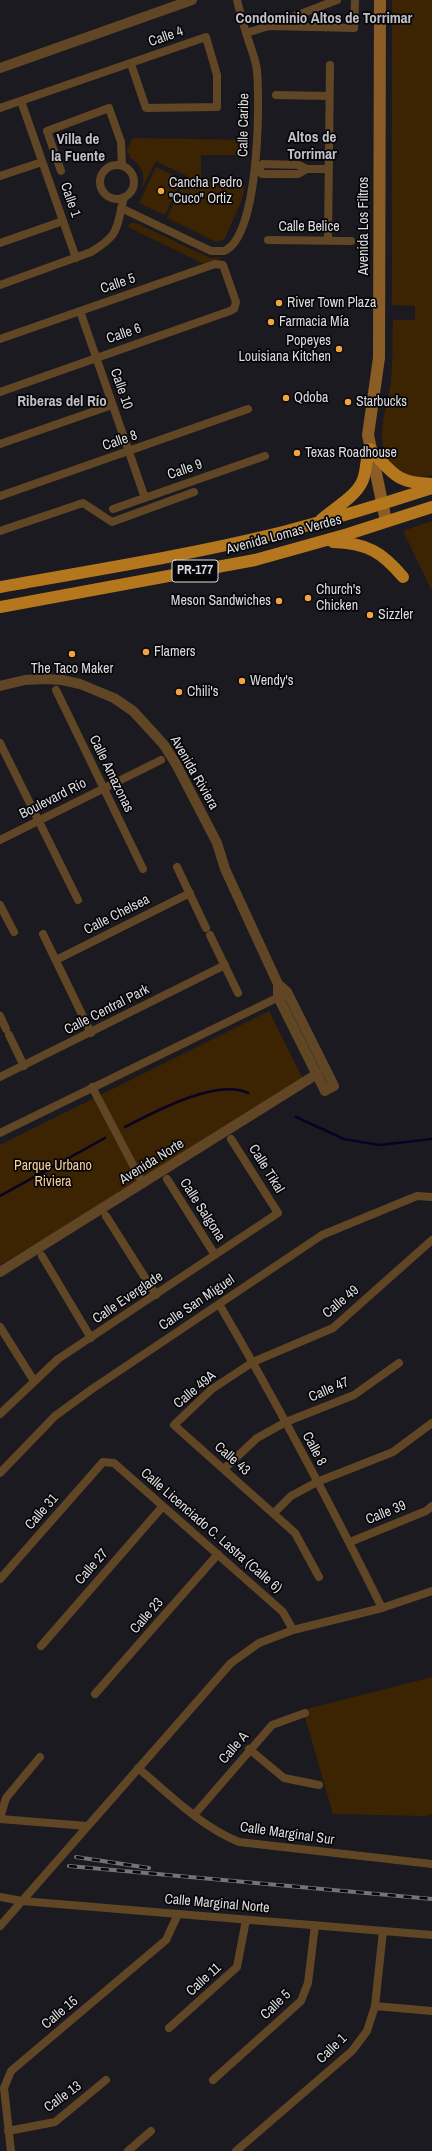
<!DOCTYPE html>
<html>
<head>
<meta charset="utf-8">
<style>
  body { margin:0 }
  canvas { display:block; background:#1b1a20 }
</style>
</head>
<body>
<canvas width="432" height="2151"></canvas>
<script>
const c = document.querySelector('canvas').getContext('2d');
c.lineJoin = 'round';
function fillPath(path, color) {
  c.fillStyle = color;
  c.fill(path, 'evenodd');
}
function strokePath(path, color, width, dash) {
  c.strokeStyle = color;
  c.lineWidth = width;
  c.lineCap = dash ? 'butt' : 'round';
  c.setLineDash(dash || []);
  c.stroke(path);
}
function write(font, color, halo, rows, align = 'center') {
  c.font = font + ' "Archivo Narrow",sans-serif';
  c.lineWidth = 3.5;
  c.setLineDash([]);
  c.textBaseline = 'middle';
  c.strokeStyle = halo;
  c.fillStyle = color;
  for (const [text, x, y, turn = 0] of rows) {
    c.save();
    c.translate(x, y);
    c.rotate((+turn || 0) * Math.PI / 180);
    c.textAlign = isNaN(turn) ? turn : align;
    if (halo) c.strokeText(text, 0, 0);
    c.fillText(text, 0, 0);
    c.restore();
  }
}
fillPath(new Path2D(`
  M392,0H432V475C420,478 411,477 400,471C369,452 387,409 391,382C393,362 392,340 393,320H415V306L392,305Z
  M133,138L248,140V155H201V179L245,185L241,202L224,240L216,242L167,218L187,176L156,161L140,193C147,178 143,165 129,157L130,154L126,152Z
  M156,167L182,179L165,215L139,203Z
  M130,223H136L210,258L225,257L204,264L128,227Z
  M432,521V591L403,531Z
  M269,1011L303,1079L185,1154L0,1265V1145Z
  M432,1677V1814L424,1816L333,1814L303,1710Z`), '#3c2302');
strokePath(new Path2D(`
  M296,1117L344,1139L379,1145L432,1139
  M125,1127C154,1112 217,1078 248,1093
  M0,1196L105,1138`), '#0a0126', 2.5);
strokePath(new Path2D(`
  M269,26L354,28L355,0
  M246,33L269,26L337,0
  M276,95L329,96
  M21,101L76,258
  M0,108L206,37L217,75V107L146,108L131,64
  M100 182a17 17 0 1 1 34 0a17 17 0 1 1-34 0Z
  M256,168H259L263,164L299,165L307,169
  M259,168L262,174H298L307,169H328
  M61,171L47,131L109,108L121,142L122,165
  M0,176L42,162
  M121,208L211,251H224C259,237 260,105 257,71C256,58 249,45 246,32C242,22 240,11 237,0
  M268,240L351,241
  M328,240L330,65
  M0,243L63,221
  M0,285L91,252C121,234 116,228 124,197
  M80,311L145,498
  M0,339L215,264L223,265L236,302L234,309L230,311L0,392
  M0,444L112,405
  M0,496L248,409
  M113,509L265,456
  M0,531L83,503L112,522L194,492
  M56,690L143,869
  M0,743L78,900
  M0,840L161,760
  M177,867L206,928
  M0,905L14,932
  M43,934L91,1033
  M210,935L238,993
  M56,960L190,893
  M0,1016L6,1029
  M9,1035L24,1066
  M0,1077L225,965
  M92,1087L143,1184
  M0,1133L283,995
  M167,1179L215,1255
  M106,1216L156,1295
  M42,1256L91,1338
  M219,1304C277,1403 331,1505 382,1608
  M0,1327L34,1381
  M0,1414L58,1359L278,1213L231,1139
  M224,1469L257,1438L286,1422L354,1395L399,1363
  M0,1473L55,1416L92,1389L322,1235L417,1196L432,1197
  M274,1513L291,1496L317,1482L393,1452L432,1423
  M350,1542L426,1511L432,1506
  M319,1577L295,1533L174,1425L212,1389L253,1362L333,1328L432,1240
  M0,1579L103,1462L114,1463L283,1612L293,1630
  M41,1646L163,1506
  M95,1694L218,1554
  M249,1749L284,1778L319,1785
  M138,1768C170,1795 200,1826 239,1842L432,1864
  M194,1815L272,1725L305,1713
  M0,1818L6,1798L40,1757
  M0,1819L87,1826
  M0,1897L22,1901L432,1935
  M0,1926L231,1663L259,1643L293,1630L382,1608L432,1591
  M375,2006L432,2011
  M169,2028L237,1967L246,1920
  M213,2080L301,2001L308,1983L315,1925
  M8,2131L55,2122L106,2080
  M11,2151L4,2088L11,2071L166,1940L178,1914
  M128,2151L151,2131
  M236,2151L352,2051L367,2031L375,2006L383,1931`), '#614625', 8);
strokePath(new Path2D(`
  M0,68L192,0
  M0,686L25,680L46,679L62,680L80,684L114,698L133,711L156,736L164,745L176,764L217,843L225,869L278,984L287,992L334,1086L325,1091L278,997V984
  M0,1272L317,1074`), '#614625', 10);
strokePath(new Path2D(`
  M380,0L379,358L368,435L386,521`), '#895d25', 12);
strokePath(new Path2D(`
  M321,520C333,509 355,497 362,482C367,472 365,460 370,449C393,473 395,483 432,484
  M333,542C367,543 382,552 403,577
  M0,587C95,570 190,555 283,532C333,519 383,504 432,488
  M0,607L255,560L348,534L432,507`), '#b5771d', 12);
const rail = new Path2D(`
  M76,1857L149,1868
  M69,1866L432,1899`);
strokePath(rail, '#737378', 4);
strokePath(rail, '#060608', 2.5, [8]);
for (const [x, y, r, color] of [
  [161,191,4,"#f1a540"],
  [279,303,4,"#f1a540"],
  [271,322,4,"#f1a540"],
  [339,349,4,"#f1a540"],
  [286,398,4,"#f1a540"],
  [348,402,4,"#f1a540"],
  [297,453,4,"#f1a540"],
  [308,598,4,"#f1a540"],
  [279,601,4,"#f1a540"],
  [370,615,4,"#f1a540"],
  [146,652,4,"#f1a540"],
  [72,654,4,"#f1a540"],
  [242,681,4,"#f1a540"],
  [179,692,4,"#f1a540"]
]) {
  const dot = new Path2D();
  dot.arc(x, y, r, 0, 2 * Math.PI);
  c.fillStyle = color;
  c.fill(dot);
  strokePath(dot, '#060608', 1.5);
}
for (const [x, y, w] of [
  [195,571,46]
]) {
  const box = new Path2D();
  box.roundRect(x - w / 2, y - 11, w, 22, 3);
  c.fillStyle = '#060608';
  c.fill(box);
  strokePath(box, '#dddde1', 1);
}
write('bold 13px', '#dddde1', null, [
  ["PR-177",195,571]
]);
write('14px', '#dddde1', '#060608', [
  ["Calle 4",166,37,-19],
  ["Calle Caribe",244,125,-89],
  ["Calle 1",70,200,71],
  ["Avenida Los Filtros",364,226,-90],
  ["Calle Belice",309,227],
  ["Calle 5",118,284,-19],
  ["Calle 6",124,334,-19],
  ["Calle 10",121,389,71],
  ["Calle 8",120,441,-19],
  ["Calle 9",185,470,-19],
  ["Avenida Lomas Verdes",284,535,-15],
  ["Avenida Riviera",194,773,60],
  ["Calle Amazonas",111,774,64],
  ["Boulevard Río",53,799,-27],
  ["Calle Chelsea",117,915,-27],
  ["Calle Central Park",107,1010,-27],
  ["Avenida Norte",152,1162,-32],
  ["Calle Tikal",266,1169,58],
  ["Calle Salgona",202,1210,57],
  ["Calle Everglade",128,1298,-34],
  ["Calle 49",341,1302,-40],
  ["Calle San Miguel",197,1303,-34],
  ["Calle 49A",195,1390,-40],
  ["Calle 47",329,1390,-23],
  ["Calle 8",314,1449,62],
  ["Calle 43",232,1459,41],
  ["Calle 31",42,1512,-49],
  ["Calle 39",386,1513,-22],
  ["Calle Licenciado C. Lastra (Calle 6)",211,1531,41],
  ["Calle 27",92,1567,-49],
  ["Calle 23",147,1616,-49],
  ["Calle A",234,1748,-49],
  ["Calle Marginal Sur",287,1834,8],
  ["Calle Marginal Norte",217,1904,5],
  ["Calle 11",204,1980,-42],
  ["Calle 5",276,2005,-44],
  ["Calle 15",60,2013,-40],
  ["Calle 1",332,2049,-44],
  ["Calle 13",63,2097,-36]
]);
write('14px', '#dddde1', '#060608', [
  ["Cancha Pedro",169,183],
  ["\"Cuco\" Ortiz",169,199],
  ["River Town Plaza",287,303],
  ["Farmacia Mía",279,322],
  ["Popeyes",331,341,"right"],
  ["Louisiana Kitchen",331,357,"right"],
  ["Qdoba",294,398],
  ["Starbucks",356,402],
  ["Texas Roadhouse",305,453],
  ["Church's",316,590],
  ["Chicken",316,606],
  ["Meson Sandwiches",271,601,"right"],
  ["Sizzler",378,615],
  ["Flamers",154,652],
  ["The Taco Maker",72,669,"center"],
  ["Wendy's",250,681],
  ["Chili's",187,692]
], 'left');
write('14px', '#fbce9b', '#060608', [
  ["Parque Urbano",53,1166],
  ["Riviera",53,1182]
]);
write('bold 15px', '#c1c0c8', '#060608', [
  ["Condominio Altos de Torrimar",324,19],
  ["Altos de",312,138],
  ["Torrimar",312,155],
  ["Villa de",78,140],
  ["la Fuente",78,157],
  ["Riberas del Río",62,402]
]);
</script>
</body>
</html>
